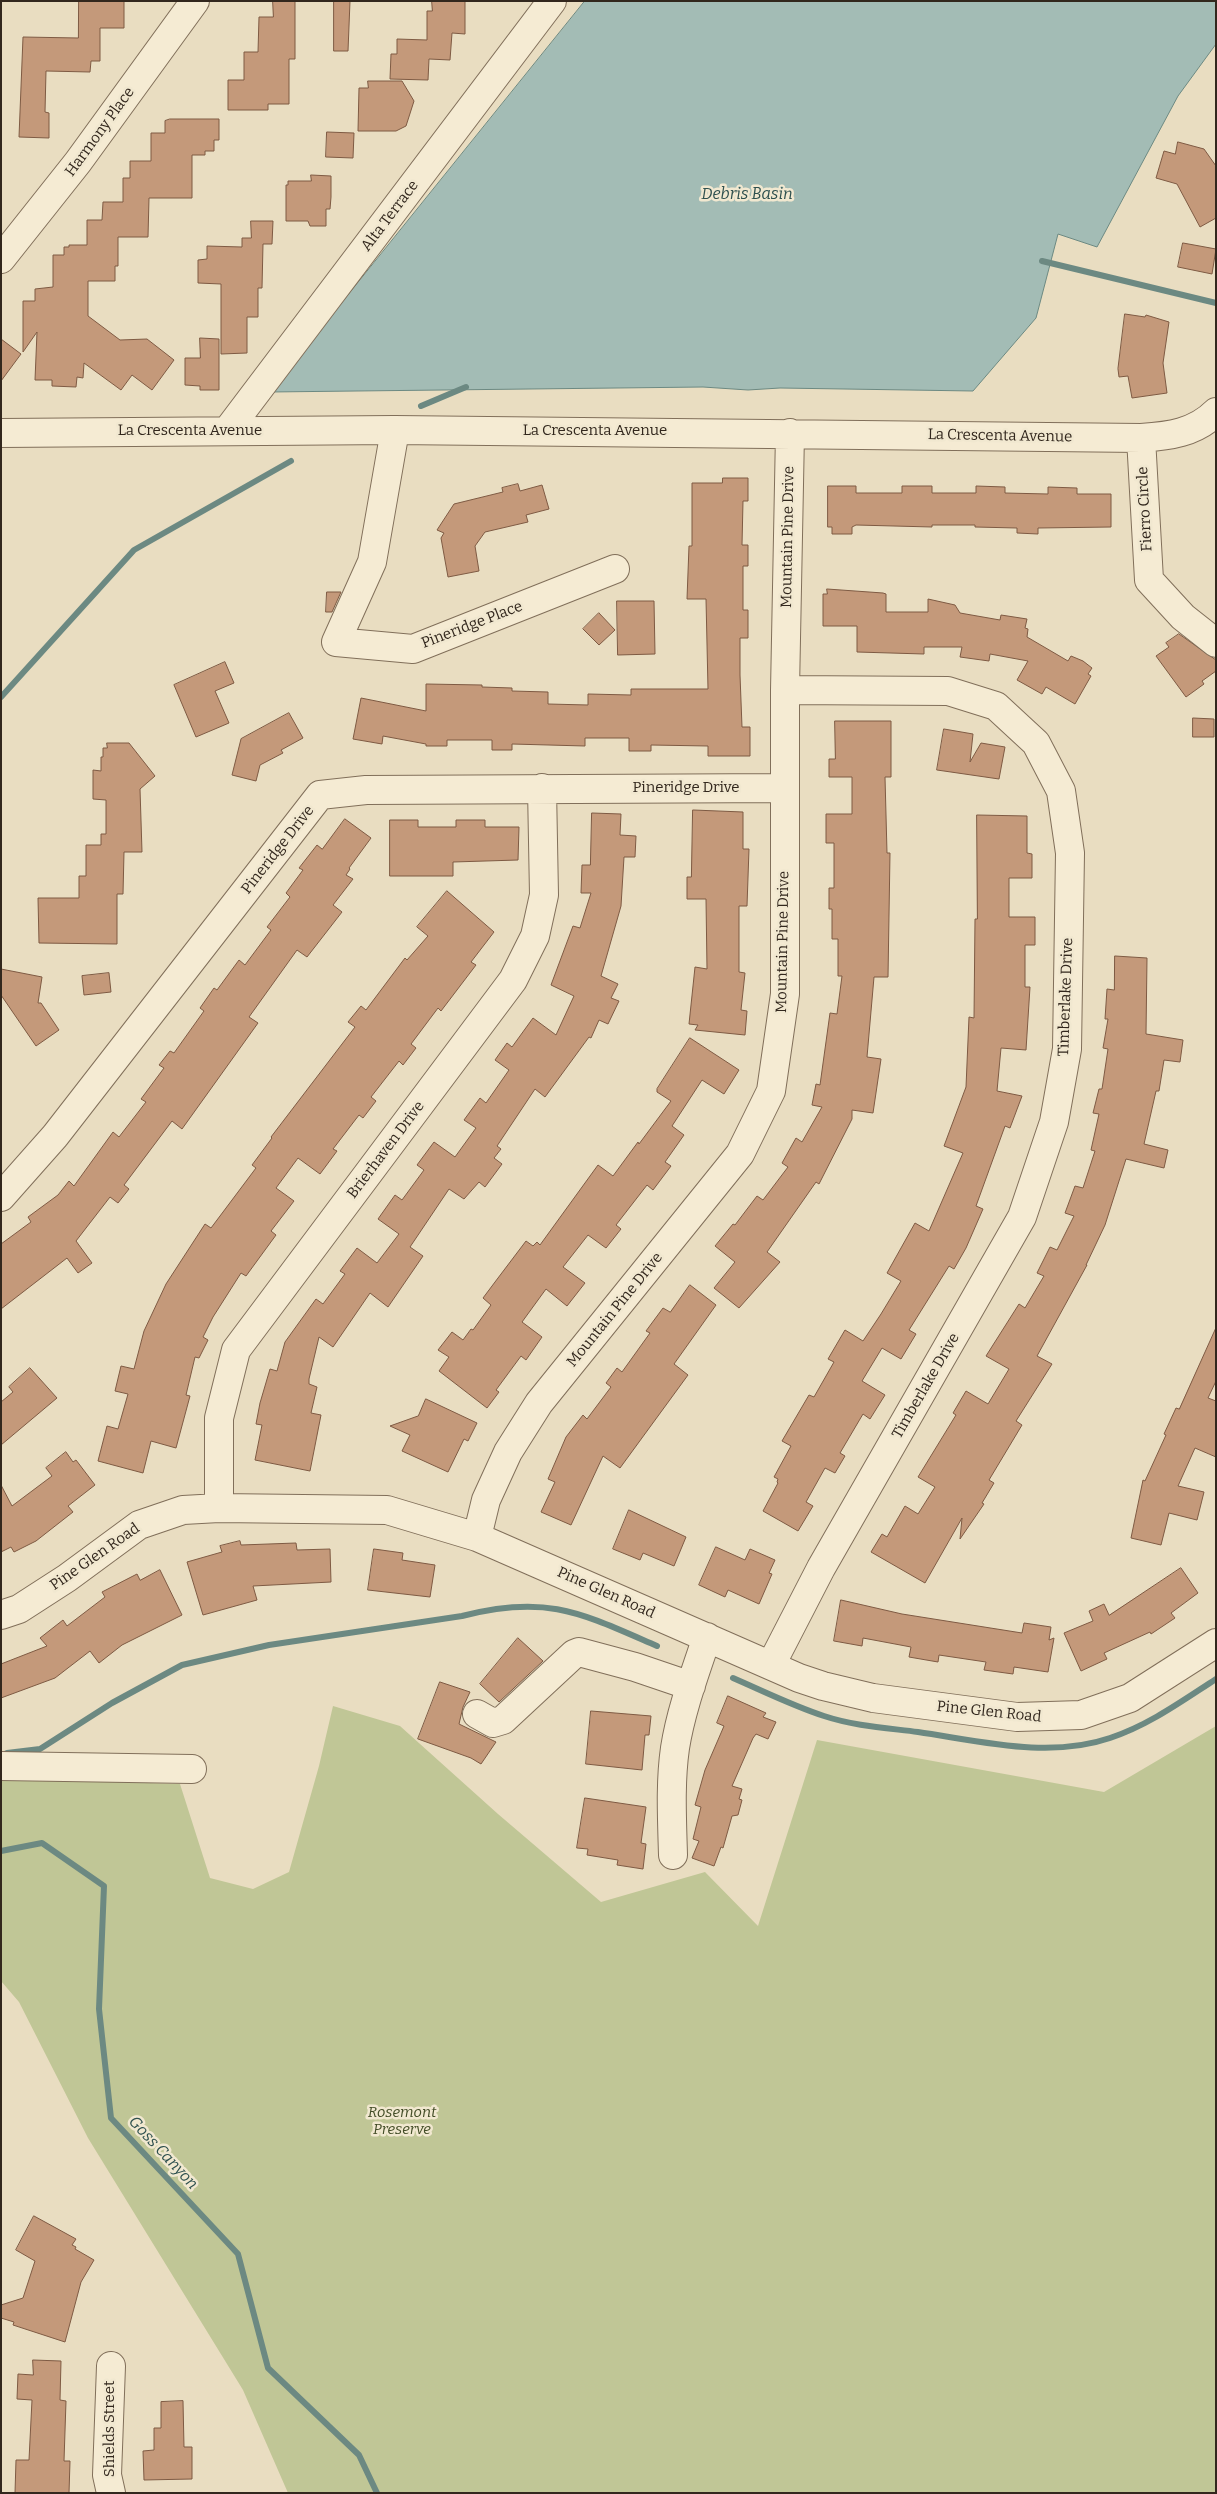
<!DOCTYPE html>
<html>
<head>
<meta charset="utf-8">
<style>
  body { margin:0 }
  #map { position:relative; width:1217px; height:2494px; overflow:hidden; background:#e9ddc1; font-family:Bitter,serif }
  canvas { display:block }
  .frame { position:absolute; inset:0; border:2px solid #32271d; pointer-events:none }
</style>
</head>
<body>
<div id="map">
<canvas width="1217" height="2494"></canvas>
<div class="frame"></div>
</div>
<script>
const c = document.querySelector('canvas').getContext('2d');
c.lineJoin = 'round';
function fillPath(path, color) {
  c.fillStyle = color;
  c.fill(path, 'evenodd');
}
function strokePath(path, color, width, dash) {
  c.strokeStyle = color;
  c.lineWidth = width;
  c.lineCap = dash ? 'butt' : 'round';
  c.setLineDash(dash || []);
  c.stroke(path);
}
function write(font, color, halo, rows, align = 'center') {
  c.font = font + ' Bitter,serif';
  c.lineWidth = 5;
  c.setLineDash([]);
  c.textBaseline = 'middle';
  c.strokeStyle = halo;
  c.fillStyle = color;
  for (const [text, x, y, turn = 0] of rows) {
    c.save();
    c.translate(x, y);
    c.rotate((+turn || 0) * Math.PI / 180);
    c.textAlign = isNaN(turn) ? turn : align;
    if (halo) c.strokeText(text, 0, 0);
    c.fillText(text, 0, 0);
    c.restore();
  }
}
fillPath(new Path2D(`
  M333,1706L400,1726L498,1814L601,1902L705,1872L758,1926L817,1740L1104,1792L1216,1726V2493H288L243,2390L88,2138L19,2002L1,1981V1778L180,1784L210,1878L253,1889L289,1872L319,1766Z`), '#c0c696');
const water = new Path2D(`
  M585,1H1216V44L1178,96L1097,247L1058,234L1036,318L973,391L780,388L748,390L703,387L270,392Z`);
fillPath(water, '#a3bcb5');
strokePath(water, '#6c8982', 1);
strokePath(new Path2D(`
  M1042,261L1216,303
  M421,406L466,387
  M1,697L134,550L291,461
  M733,1678C763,1691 793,1706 824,1716C854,1726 887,1728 918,1732C980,1741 1049,1759 1110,1738C1149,1725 1182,1701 1216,1679
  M7,1753L40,1749L112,1703L182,1665L269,1645L462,1616C547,1594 581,1613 657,1646
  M1,1851L42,1843L104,1886L99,2009L111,2118L238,2254L268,2368L359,2455L377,2493`), '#6c8982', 6);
const building = new Path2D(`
  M79,1H124V28H100V61H91L90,72L46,71L45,112L49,113V138L19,137L23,37L78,38Z
  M273,1H295V59H289V104H268V110H228V80H244V52H258L259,17H273Z
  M334,1H350L348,51H334Z
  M432,1H465V34L452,33L450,60L429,59L428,80L390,79L391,54H397V39L427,40V11H432Z
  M368,81H402L414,101L406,126L396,131H358L359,88H368Z
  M170,119H219V140H214V151H205V155H192V198H149L148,237H118V266H115V281H88V316L120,340L147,339L174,360L152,390L132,375L121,390L84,363L83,378L77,377L76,387L52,386V380H35L37,332L23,352V301H35V289L53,287V255H64V247H69V245H87V220H102L103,202H123V178H130V161H151V133H165V121Z
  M327,132L354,133L353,158L326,157Z
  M1178,142L1204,149L1216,166V218L1200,227L1177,184L1156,178L1164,151L1175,154Z
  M311,175L331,176V197L330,209H326V226H310L308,221H286V185H288V181H311Z
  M251,221H273L272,244H263L262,288H258V317H247V353L221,354V284L198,283V260L207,259V246L242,247V238H251Z
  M1183,243L1216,249L1212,274L1178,267Z
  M1125,314L1145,317L1146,315L1169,322L1163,363L1167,393L1132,398L1128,376L1119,377L1118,369Z
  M200,338L219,339V390H200V386L185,385V358H200Z
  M1,339L21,354L1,381Z
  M723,478H748V501H743L742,545H748V566H743V610H748V638H740V675L742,727H750V756H708V746L651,745V751H629V738H585V746L512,744V750H492V740H447V746H426V744L383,736L382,744L353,739L361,698L426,711V684L482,685V687L512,688V691L548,692V704L588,705V694L631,695V689H708L706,599H687L689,546H692V483H722Z
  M518,484L520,491L542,485L549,509L526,515L528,522L485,532L475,546L479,571L448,577L441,538L444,533L437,530L454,504L503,492L502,488Z
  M828,486H856V493H902V486H932V493H976V486L1005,487V493L1048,494V487L1077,488V494H1111V527L1038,528V534L1017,533V528L975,527V525H932V527L856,525L852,527V534H832V527H828Z
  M827,589L883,593L886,594V612H928V599L955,605L960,613L1000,620L1001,615L1027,619L1025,628L1028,629L1027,637L1068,661L1071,656L1083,661L1092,668L1088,674L1091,676L1075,704L1046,687L1042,694L1017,680L1028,661L990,654L989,661L960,657L962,647H924V654L857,652V626H823V594H827Z
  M327,592H341L332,612H326Z
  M617,601H654L655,654L618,655Z
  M599,613L615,630L599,645L583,629Z
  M1179,634L1216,660V671L1202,681L1204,684L1186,697L1156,656L1169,647L1166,643Z
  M225,662L234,683L215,691L229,723L196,737L174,685Z
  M289,713L303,738L281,750L283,753L260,765L256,781L232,775L241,739Z
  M1193,718L1214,719V737H1193Z
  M835,721H891V777H885L887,853H890L888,977H874L867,1057L881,1059L873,1113L852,1110V1119L819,1184L816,1182L767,1252L780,1262L739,1308L714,1288L735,1262L715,1246L733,1224L735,1225L757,1196L763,1200L788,1167L782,1163L796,1138L802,1142L822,1107L812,1105L816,1084L820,1085L830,1013L837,1014L842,976H838V939H832V909H829V888H834V843H826V814H852V777H829V759H835Z
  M944,729L973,734L970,762L981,743L1005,747L999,779L937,770Z
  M107,743H129L155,776L140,789L142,852H124L123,894H117V944L39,943L38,898H79V876H86V845H101V834H106V800L93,799V770L101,771V757H103V748H107Z
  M693,810L743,812V849H749L747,906H739V972L745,973L741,1010L747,1011L745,1035L695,1030L698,1025L689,1024L695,967L707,969L706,899H687V877H691Z
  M592,813L621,814L620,835L636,836L635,857H624L621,906L601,976L618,984L611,998L619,1001L608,1024L599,1020L591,1038L589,1037L545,1097L535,1089L497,1146L501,1149L494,1158L502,1164L485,1187L479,1182L464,1199L449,1189L410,1247L423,1256L388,1307L370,1293L333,1347L319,1337L309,1379V1384L317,1387L311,1413L321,1415L310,1471L255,1460L262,1425L256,1424L260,1403L270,1369L277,1371L285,1342L316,1299L323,1304L345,1274L340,1271L357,1248L377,1263L399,1234L378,1219L395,1195L402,1200L424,1170L417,1165L434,1142L455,1157L476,1128L464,1120L480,1098L486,1103L509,1070L495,1060L507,1043L512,1047L533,1018L556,1035L574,996L551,985L573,926L580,928L591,893H581L582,865H590Z
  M977,815L1027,816V853L1032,854V878H1009V917H1035V945H1025V987H1030L1026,1050L1001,1048L997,1091L1022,1096L1010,1128L1005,1126L976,1206L983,1209L966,1248L954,1269L949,1266L909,1330L916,1334L901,1359L882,1348L862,1381L885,1395L870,1419L863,1414L840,1453L845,1456L835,1473L825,1468L806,1502L813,1506L798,1531L763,1511L778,1483L777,1482L778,1479L774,1477L791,1446L782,1441L809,1395L814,1397L834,1362L828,1359L845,1330L863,1341L881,1314L901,1281L887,1273L915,1223L929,1231L963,1153L944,1146L966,1087L969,1017L974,1018L975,919H977Z
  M345,819L371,838L349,868L350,869L346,875L353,879L333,905L342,912L307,957L297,950L249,1017L258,1023L182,1129L172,1121L124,1185L129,1189L118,1203L110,1197L76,1241L92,1263L78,1273L67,1258L1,1309V1244L31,1222L28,1217L58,1195L69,1181L74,1186L113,1132L119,1137L146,1102L141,1099L164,1068L159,1065L170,1051L174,1053L204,1011L200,1008L214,988L217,990L239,960L245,965L271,930L267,927L290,897L286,893L303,870L299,868L317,845L322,849Z
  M390,820H418V827H456V820H485V827H519L518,860L453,862V876H390Z
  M447,891L494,932L471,962L476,965L441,1011L438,1008L411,1044L416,1048L403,1065L399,1061L371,1097L376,1101L363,1118L359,1115L333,1149L337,1151L320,1174L298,1158L276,1188L294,1201L271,1231L276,1235L246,1276L241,1273L213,1317L203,1337L208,1340L199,1358L195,1357L186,1395L190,1396L176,1448L151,1441L143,1473L98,1461L107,1426L118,1429L128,1394L115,1391L121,1366L134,1369L144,1331L166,1284L205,1224L211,1228L256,1168L252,1165L272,1138L271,1137L355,1027L348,1022L361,1006L366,1010L405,958L407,960L428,936L417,927Z
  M1115,956L1147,958L1146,1034L1183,1040L1180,1062L1164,1060L1159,1091H1156L1144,1144L1168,1150L1164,1168L1126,1159L1105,1225L1086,1265H1087L1037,1356L1052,1364L1016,1421L1022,1425L989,1480L994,1483L982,1503L984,1504L960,1539L962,1518L925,1583L871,1552L882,1534L887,1537L905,1506L918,1514L935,1487L918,1477L956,1415L953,1413L966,1391L988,1404L1009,1369L986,1356L1019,1304L1025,1308L1044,1276L1037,1273L1050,1247L1057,1250L1074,1216L1065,1213L1075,1186L1083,1188L1095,1151L1091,1150L1099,1114L1093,1113L1099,1089H1102L1108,1049L1103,1048L1108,1019H1105L1107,989L1114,990Z
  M1,969L42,977L38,1003H41L59,1030L36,1046L1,995Z
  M109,973L111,992L84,995L82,976Z
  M690,1038L739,1070L724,1094L702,1080L672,1126L684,1135L665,1162L671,1166L653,1190L647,1185L616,1225L621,1229L606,1248L588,1235L563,1267L585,1283L567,1306L546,1289L522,1322L542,1337L526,1360L521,1356L496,1390L499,1392L487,1408L439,1371L449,1357L438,1350L452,1332L463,1340L471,1329L473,1330L491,1305L483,1298L498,1278L526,1241L533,1246L537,1242L540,1245L598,1165L613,1176L638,1142L639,1144L671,1101L657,1092V1089Z
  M690,1285L716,1305L674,1364L688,1375L620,1468L603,1456L571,1525L541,1512L555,1482L548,1479L566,1437L583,1415L587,1419L611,1387L606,1383L617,1368L622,1372L650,1333L646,1331L663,1308L670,1312Z
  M1216,1328V1381L1208,1398L1216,1401V1457L1195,1448L1178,1486L1204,1492L1197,1520L1169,1513L1161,1545L1131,1538L1143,1480L1145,1481L1166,1435L1164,1434L1176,1408L1179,1409Z
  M30,1368L57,1398L1,1445V1402L13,1392L9,1387Z
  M426,1399L477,1423L468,1441L464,1439L448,1472L402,1451L410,1435L390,1426L418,1416Z
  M66,1452L73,1462L76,1460L95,1485L68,1506L73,1512L36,1541L14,1552L11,1547L1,1552V1485L12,1506L52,1476L46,1468Z
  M629,1510L686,1537L674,1566L643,1553L640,1560L613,1549Z
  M240,1541L241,1545L296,1543L297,1550L330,1549L331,1582L253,1586L257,1600L203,1615L187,1562L222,1552L220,1546Z
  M716,1547L745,1560L750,1549L775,1560L769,1573L772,1574L759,1604L728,1590L725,1597L699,1585Z
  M374,1549L403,1553L402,1560L435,1565L430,1597L368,1590Z
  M1181,1568L1198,1593L1171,1613L1175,1618L1151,1634L1150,1632L1104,1653L1107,1659L1081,1671L1064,1633L1093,1621L1089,1611L1104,1604L1109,1615Z
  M160,1570L182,1615L122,1645L99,1663L90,1651L55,1678L1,1698V1664L47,1646L40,1638L63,1620L67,1626L105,1597L102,1592L137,1574L140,1580Z
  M841,1600L902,1614L1022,1633L1024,1623L1051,1627L1049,1640L1054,1638L1048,1672L1014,1667L1013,1674L984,1670L986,1662L939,1655L938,1662L909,1657L911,1647L863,1638L862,1646L834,1641Z
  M518,1638L543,1661L499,1702L480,1684Z
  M440,1682L470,1692L463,1707L459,1724L496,1742L481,1764L471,1758L418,1739Z
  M728,1696L766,1713L763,1717L776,1722L768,1739L756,1734L753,1738L732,1786L742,1789L739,1799L742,1800L738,1815L732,1816L723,1848L721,1847L714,1866L692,1858L699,1841L693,1839L701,1807L695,1805L705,1770L724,1726L717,1723Z
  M591,1711L651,1716L649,1735H645L642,1770L586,1764Z
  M585,1798L646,1807L641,1843L646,1844L643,1869L617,1865L618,1860L587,1855L588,1849L577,1848Z
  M34,2216L76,2239L72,2245L76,2247L75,2249L94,2260L81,2282L65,2342L13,2325L14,2322L1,2318V2305L23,2298L35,2261L16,2250Z
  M33,2360L61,2361L60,2400L66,2401L64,2461H70L69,2493H15L16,2460H29L32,2400L17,2399L18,2374L33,2375Z
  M183,2401L184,2447H192V2479L144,2480L143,2451L154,2450V2428H161V2402Z`);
fillPath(building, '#c4997a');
strokePath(building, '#7e5a43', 1);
const minor = new Path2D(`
  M1,259L78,162L195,1
  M395,430L372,562L336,642L413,649L615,569
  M227,431L552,1
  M1,433L395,430L1141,438C1169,436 1195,433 1216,412
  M1141,438L1149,580L1183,617L1216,643
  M1,1197L55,1136L320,795L366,790L785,788
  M219,1508V1418L236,1350L513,980L535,936L544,895L542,788
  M477,1537L486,1500L508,1452L539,1403L740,1154L771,1091L785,994V690L790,433
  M1,1615L19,1609L67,1578L139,1525L183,1510L219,1508L387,1510L477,1537L799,1678L823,1686L873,1698L1017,1717L1081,1715L1130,1698L1216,1643
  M771,1665L821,1568L1022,1217L1054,1122L1067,1049L1070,853L1061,791L1036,743L996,706L948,691L785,690
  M477,1714L493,1723L503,1720L574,1654L579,1652L635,1667L691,1686
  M1,1766L192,1769
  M673,1855C672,1819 670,1783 675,1748C681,1710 695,1673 707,1637
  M111,2366L107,2475L111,2493`);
strokePath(minor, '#816f5a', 30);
strokePath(minor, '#f5ebd3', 28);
write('15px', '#32271d', '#f1e8d0', [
  ["Harmony Place",100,132,-54],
  ["Alta Terrace",390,216,-53],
  ["La Crescenta Avenue",190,431],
  ["La Crescenta Avenue",595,431],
  ["La Crescenta Avenue",1000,436,1],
  ["Fierro Circle",1145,509,-93],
  ["Mountain Pine Drive",788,537,-89],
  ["Pineridge Place",472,625,-21],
  ["Pineridge Drive",686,788],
  ["Pineridge Drive",278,850,-52],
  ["Mountain Pine Drive",783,942,-89],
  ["Timberlake Drive",1066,997,-88],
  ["Brierhaven Drive",386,1150,-53],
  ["Mountain Pine Drive",615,1310,-51],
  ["Timberlake Drive",926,1386,-60],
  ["Pine Glen Road",95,1557,-35],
  ["Pine Glen Road",606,1593,24],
  ["Pine Glen Road",989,1712,6],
  ["Shields Street",110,2429,-90]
]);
write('italic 15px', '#424c26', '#f1e8d0', [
  ["Rosemont",402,2113],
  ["Preserve",402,2130]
]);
write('italic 16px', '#2e504e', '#f1e8d0', [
  ["Debris Basin",747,195],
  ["Goss Canyon",163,2153,47]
]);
</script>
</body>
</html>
